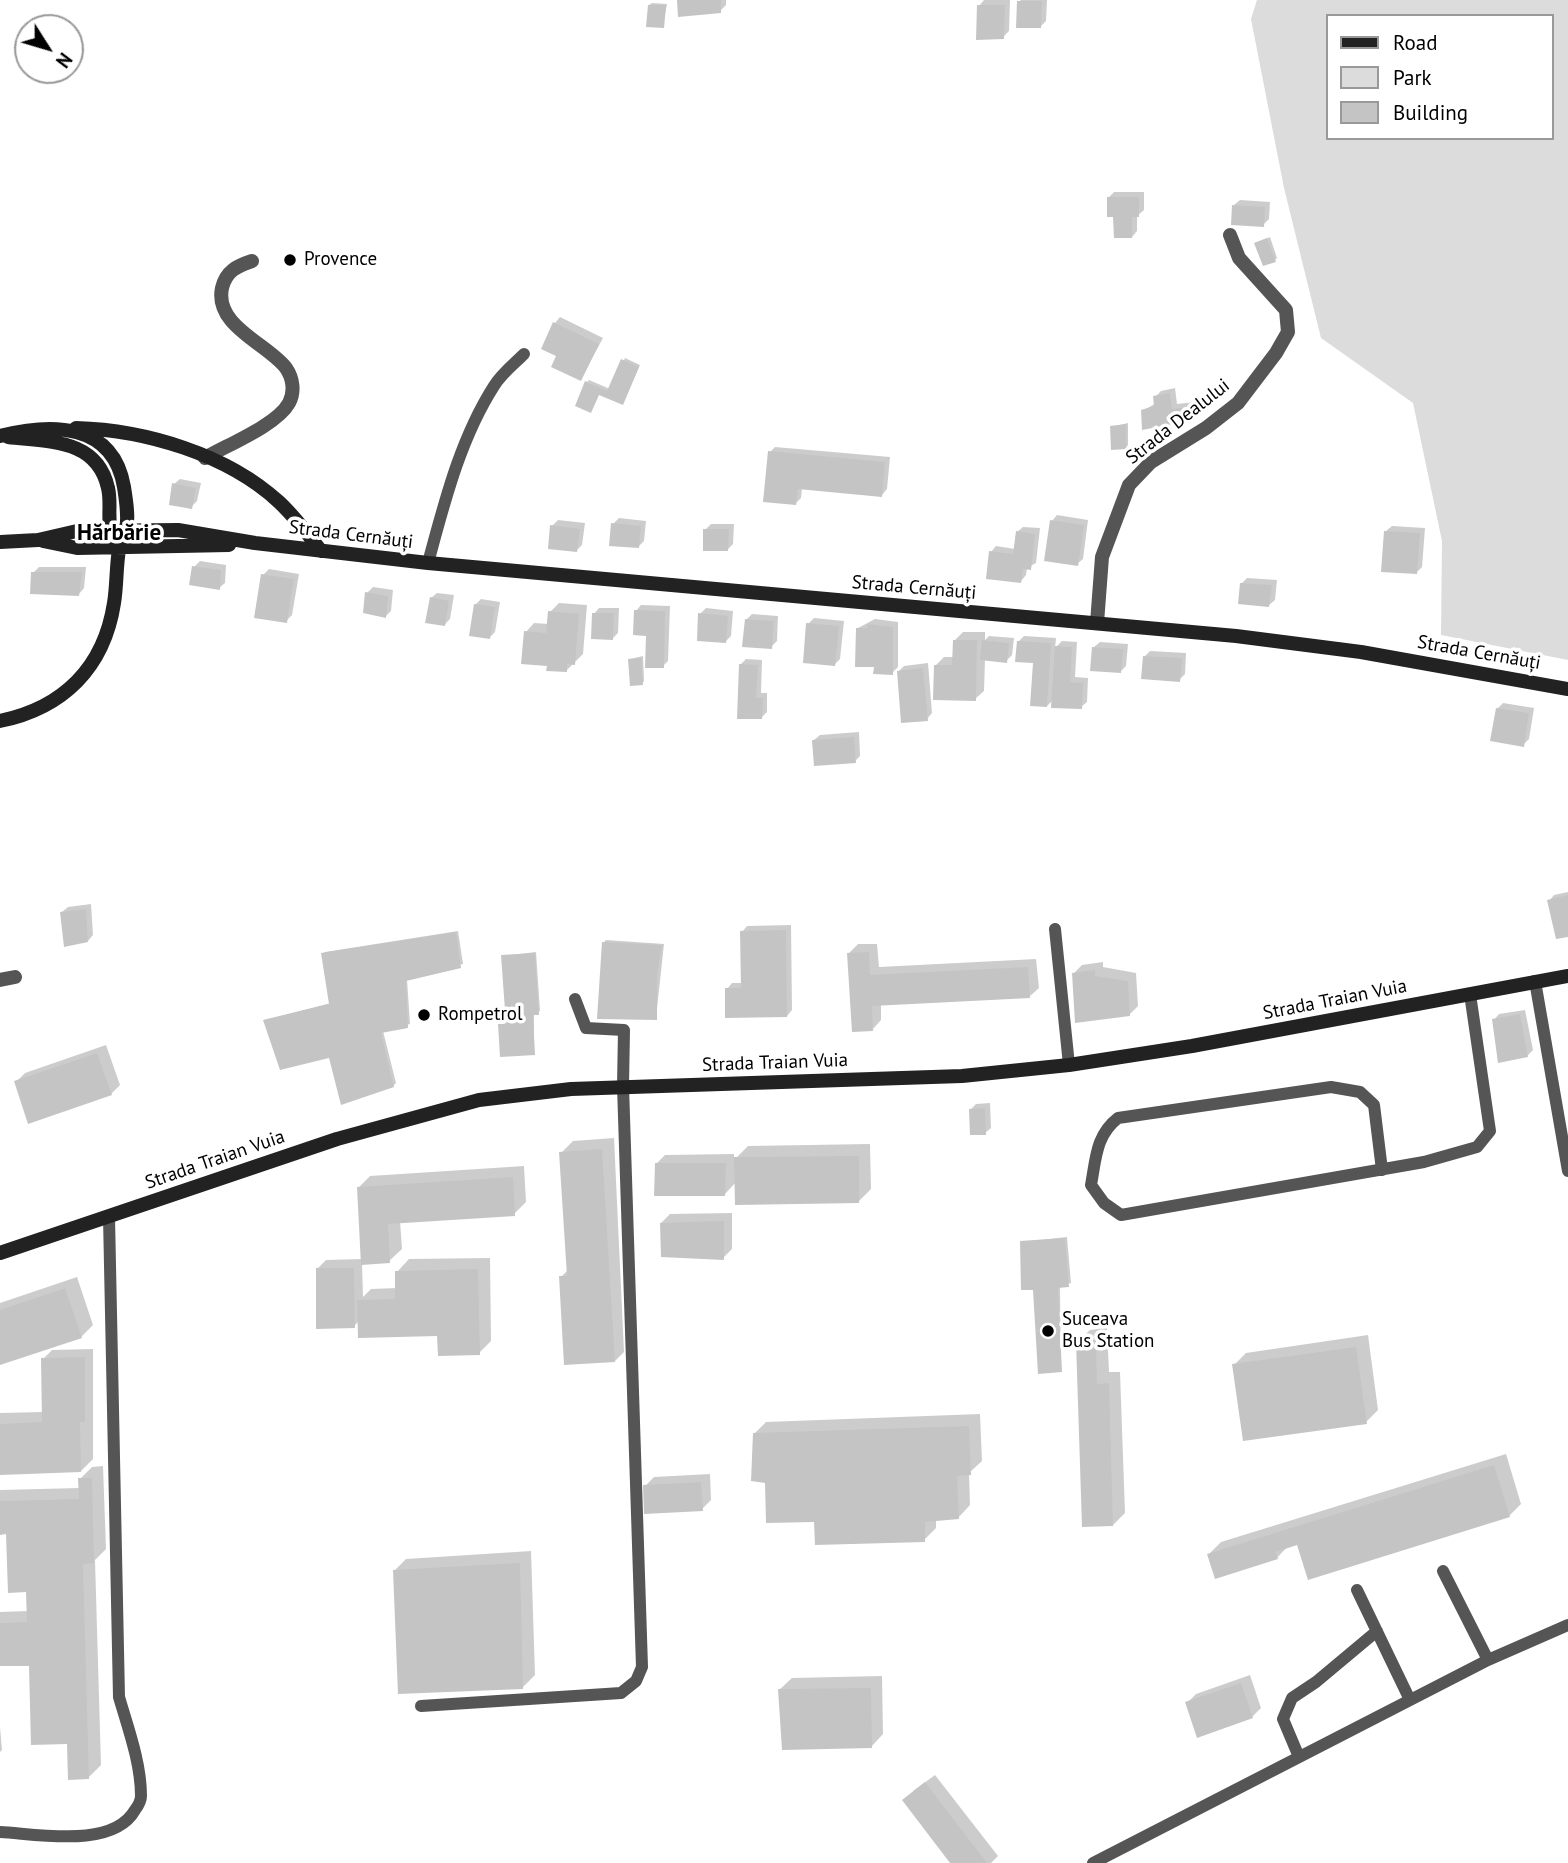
<!DOCTYPE html>
<html>
<head>
<meta charset="utf-8">
<style>
  body { margin:0 }
  #map { position:relative; width:1568px; height:1863px; overflow:hidden; background:#fff; font-family:"PT Sans",sans-serif }
  canvas { display:block }
  .legend { position:absolute; left:1326px; top:14px; width:228px; height:126px; box-sizing:border-box; background:#fff; border:2px solid #999; margin:0; padding:9px 12px; list-style:none; font-size:21px; color:#000 }
  .legend li { display:flex; align-items:center; gap:14px; height:35px }
  .legend b { width:35px; border:2px solid #999 }
  .north { position:absolute; left:14px; top:14px; width:70px; height:70px; box-sizing:border-box; background:#fff; border:2px solid #999; border-radius:50%; rotate:127deg; font-size:19px; font-weight:700; line-height:28px; text-align:center; color:#000 }
  .north::after { content:''; display:block; margin:auto; width:24px; height:32px; background:#000; clip-path:polygon(50% 0,100% 100%,50% 72%,0 100%) }
</style>
</head>
<body>
<div id="map">
<canvas width="1568" height="1863"></canvas>
<ul class="legend">
<li><b style="height:9px;background:#222"></b>Road</li>
<li><b style="height:19px;background:#dcdcdc"></b>Park</li>
<li><b style="height:19px;background:#c4c4c4"></b>Building</li>
</ul>
<div class="north">N</div>
</div>
<script>
const c = document.querySelector('canvas').getContext('2d');
c.lineJoin = 'round';
function fillPath(path, color) {
  c.fillStyle = color;
  c.fill(path, 'evenodd');
}
function strokePath(path, color, width, dash) {
  c.strokeStyle = color;
  c.lineWidth = width;
  c.lineCap = dash ? 'butt' : 'round';
  c.setLineDash(dash || []);
  c.stroke(path);
}
function write(font, color, halo, rows, align = 'center') {
  c.font = font + ' "PT Sans",sans-serif';
  c.lineWidth = 7;
  c.setLineDash([]);
  c.textBaseline = 'middle';
  c.strokeStyle = halo;
  c.fillStyle = color;
  for (const [text, x, y, turn = 0] of rows) {
    c.save();
    c.translate(x, y);
    c.rotate((+turn || 0) * Math.PI / 180);
    c.textAlign = isNaN(turn) ? turn : align;
    if (halo) c.strokeText(text, 0, 0);
    c.fillText(text, 0, 0);
    c.restore();
  }
}
fillPath(new Path2D(`
  M1257,0H1568V660L1441,635L1442,541L1413,403L1321,338L1284,188L1251,19ZM1328,16H1552V138H1328Z`), '#dcdcdc');
fillPath(new Path2D(`
  M679,0H726V5L720,11Z
  M984,0H1010L1009,31L1003,37L979,6Z
  M1020,0H1047L1046,21L1041,26Z
  M652,3L667,4L663,26L649,5Z
  M1114,192H1144V210L1137,216V231L1132,237L1115,215L1108,198Z
  M1240,200L1270,202L1269,219L1263,225L1234,205Z
  M1270,237L1277,258L1275,260L1256,243Z
  M560,317L603,338L581,379L555,323Z
  M625,358L640,365L624,401L587,382L589,380L610,389Z
  M1175,388L1177,404L1195,402L1194,413L1188,419L1143,411L1156,403L1155,397L1161,391Z
  M1128,423V445L1126,448L1112,427Z
  M775,447L890,457L887,489L882,495L802,488L801,498L796,503L770,452Z
  M180,479L201,483L197,501L191,507L174,484Z
  M1057,515L1088,520L1083,559L1077,564L1052,521Z
  M619,518L646,521L644,541L639,546L613,524Z
  M558,520L585,523L582,545L576,551L552,526Z
  M711,524H734L733,544L727,550L705,530Z
  M1392,526L1425,528L1422,567L1416,573L1386,531Z
  M1023,527L1040,528L1036,563L1027,568L1026,575L1021,581L991,552L996,546L1015,549L1017,532Z
  M200,561L226,565L225,583L219,588L194,567Z
  M39,567H86L84,588L79,594L33,573Z
  M269,569L299,574L292,615L286,621L263,575Z
  M1247,578L1277,580L1275,600L1269,605L1241,584Z
  M373,587L393,590L391,611L386,616L367,593Z
  M437,593L454,595L450,619L445,624L431,598Z
  M481,599L500,602L495,632L489,638L475,605Z
  M559,603L587,605L583,654L566,671L548,664L526,632L534,623L549,624L550,612Z
  M641,605L670,606L668,661L663,666L636,611Z
  M599,608H619L618,633L612,639L594,614Z
  M706,608L733,611L731,636L725,642L700,614Z
  M752,614L778,616L777,641L771,647L746,620Z
  M814,618L844,621L840,659L834,665L808,624Z
  M875,619L898,622V667L892,673L875,666L858,628Z
  M963,632H985V640L989,636L1014,638L1012,655L1006,661L985,659L984,691L975,699L935,666L944,657H954V641Z
  M1024,636L1056,638L1055,648L1062,641L1077,642L1075,677L1088,678L1087,702L1081,707L1054,699L1047,706L1035,661L1018,642Z
  M1100,642L1128,644L1126,666L1121,671L1094,647Z
  M1150,651L1186,653L1185,674L1179,680L1145,656Z
  M643,656L644,681L642,684L630,659Z
  M746,659L762,660L761,693H767V712L761,718L741,664Z
  M928,663L932,713L927,719L899,671L904,666Z
  M1503,703L1534,708L1529,739L1523,745L1497,709Z
  M859,732L860,756L855,761L814,740L820,735Z
  M1568,892V935L1549,901L1554,895Z
  M91,904L93,935L88,941L62,912L68,907Z
  M791,925L792,1010L787,1016L727,989L732,983H742V932L747,926Z
  M458,931L463,964L407,979L410,1024L383,1031L396,1083L393,1086L265,1020L331,1003L323,954L325,952Z
  M606,940L664,944L656,1018L604,942Z
  M858,944H877L879,967L1036,959L1039,988L1030,996L881,1004V1020L873,1029L849,953Z
  M536,952L540,1011L534,1013V1053L500,1025L508,1022L503,956Z
  M1103,962V967L1136,973L1138,1006L1129,1015L1073,974L1082,965Z
  M1525,1010L1533,1050L1527,1056L1494,1020L1499,1014Z
  M106,1045L120,1085L111,1094L16,1082L25,1073Z
  M990,1103L991,1128L985,1133L971,1109L976,1104Z
  M614,1138L624,1352L615,1361L561,1277L569,1269L561,1153L573,1141Z
  M870,1144L871,1189L859,1201L736,1182L725,1194L656,1164L665,1155L734,1154V1160L748,1146Z
  M524,1166L526,1202L514,1214L400,1221L402,1249L389,1261L362,1263L363,1297L371,1289L397,1288V1272L409,1259L490,1258L491,1341L479,1353L439,1334L359,1321L354,1326L317,1269L326,1260L363,1259L358,1188L370,1176Z
  M732,1213V1249L723,1258L661,1223L670,1214Z
  M1067,1237L1071,1283L1060,1286L1061,1370L1022,1242Z
  M77,1277L93,1325L81,1337L0,1363V1303Z
  M1107,1328L1109,1372H1120L1125,1513L1113,1525L1077,1342L1090,1330Z
  M1368,1335L1378,1410L1366,1422L1234,1365L1246,1353Z
  M93,1349V1459L81,1471L0,1473V1413L43,1412V1359L52,1350Z
  M980,1414L982,1461L969,1473L970,1505L958,1518L936,1519V1528L924,1540L815,1520L767,1481L754,1434L766,1422Z
  M1506,1454L1521,1504L1509,1516L1298,1543L1288,1546L1277,1558L1209,1554L1221,1542Z
  M103,1466L106,1549L95,1560L101,1765L89,1777L30,1664L0,1665V1612L28,1611V1590L8,1533H0V1490L80,1488V1479L92,1467Z
  M710,1474L711,1500L702,1509L645,1486L654,1477Z
  M531,1551L535,1675L523,1687L394,1571L406,1559Z
  M1250,1675L1261,1708L1253,1716L1198,1735L1187,1703L1196,1694Z
  M882,1676L883,1734L871,1747L779,1690L792,1678Z
  M0,1727L2,1750L0,1752Z
  M935,1775L998,1856L991,1863H953L913,1791Z`), '#0003');
fillPath(new Path2D(`
  M677,0H721V13L678,17Z
  M1017,1H1042L1041,28H1016Z
  M648,5H666L664,28L646,27Z
  M977,5H1005L1004,39L976,40Z
  M1107,197H1139V217H1132V238H1114L1113,217H1107Z
  M1232,205L1265,207L1264,227L1231,225Z
  M1267,238L1276,262L1263,266L1254,243Z
  M553,322L599,344L581,381L551,367L556,356L541,349Z
  M621,359L639,367L623,405L599,395L591,413L575,406L585,381L607,391Z
  M1170,393L1172,409L1190,407L1189,421L1142,430L1141,410L1154,406L1153,396Z
  M1126,424V449L1111,450L1110,426Z
  M768,451L885,462L882,497L798,489L796,505L763,502Z
  M172,483L196,488L192,509L169,505Z
  M1050,520L1084,525L1078,566L1044,561Z
  M611,523L641,526L639,548L609,546Z
  M550,525L580,529L577,552L548,549Z
  M703,529H729L728,551H703Z
  M1016,531L1035,534L1031,570L1023,569L1021,583L986,579L989,551L1013,554Z
  M1384,531L1420,533L1417,574L1381,572Z
  M192,566L221,570L220,590L189,585Z
  M31,572H82L79,596L30,594Z
  M261,574L294,579L287,623L254,618Z
  M1240,583L1272,585L1269,607L1238,604Z
  M365,592L388,596L386,618L363,613Z
  M430,597L449,601L445,626L425,623Z
  M474,604L495,607L490,639L469,636Z
  M634,610L665,611L664,668H645L646,636L633,635Z
  M548,611L579,614L575,665L567,664V672L546,671L547,666L521,664L524,631L546,633Z
  M592,613H614L613,640L591,639Z
  M698,613L728,616L726,643L697,641Z
  M745,619L774,621L772,649L742,647Z
  M806,623L839,626L835,666L803,663Z
  M867,624L893,627V675L873,674L874,667H855L856,628H867Z
  M953,640H977L976,701L933,700L934,665H952Z
  M982,640L1009,643L1007,663L980,660Z
  M1017,641L1051,643L1047,707L1030,706L1033,663L1015,662Z
  M1055,646L1072,647L1070,682L1083,683L1082,709L1051,708Z
  M1092,647L1123,649L1121,673L1090,671Z
  M1143,656L1182,658L1180,682L1141,679Z
  M641,658L643,685L630,686L628,659Z
  M739,664L758,665L756,698H763L762,719H737Z
  M923,668L928,721L901,723L897,671Z
  M1496,708L1529,713L1524,747L1490,741Z
  M854,737L856,763L814,766L812,740Z
  M1568,895V937L1556,939L1547,900Z
  M86,909L88,942L64,947L60,912Z
  M786,930L787,1017L725,1018V988H741L740,931Z
  M456,932L461,968L406,981L408,1028L381,1033L394,1087L341,1105L329,1058L280,1070L263,1020L329,1004L321,953Z
  M602,942L662,945L657,975V1020L597,1019Z
  M869,952L870,975L1028,967L1030,998L872,1006L873,1031L852,1032L847,953Z
  M535,953L539,1015H533L535,1055L500,1057L498,1024H506L501,955Z
  M1095,970V976L1128,981L1130,1016L1075,1023L1072,973Z
  M1520,1014L1528,1057L1498,1063L1492,1019Z
  M97,1053L112,1095L28,1124L14,1081Z
  M985,1108L986,1135H970L969,1109Z
  M602,1149L615,1362L564,1365L559,1276H567L559,1152Z
  M859,1156V1203L735,1205L734,1157Z
  M655,1163H726L725,1196H654Z
  M513,1177L515,1216L388,1224L390,1263L361,1265L357,1187Z
  M724,1221V1260L661,1257L660,1223Z
  M1065,1238L1069,1287L1058,1288L1062,1372L1038,1374L1033,1290H1021L1020,1241Z
  M316,1268H354L355,1328L316,1329Z
  M478,1269L480,1355L438,1356L437,1336L358,1338L357,1300L395,1299V1271Z
  M65,1288L82,1338L0,1365V1310Z
  M1096,1340L1097,1384L1109,1383L1113,1526L1082,1527L1076,1342Z
  M1356,1347L1367,1424L1243,1441L1232,1364Z
  M85,1357V1422H80L81,1472L0,1475V1424L42,1422L41,1358Z
  M969,1426L971,1475L957,1476L959,1519L925,1522V1542L815,1545L814,1522L766,1523L765,1483L751,1481L753,1433Z
  M1494,1465L1510,1517L1308,1580L1297,1545L1276,1552L1278,1559L1215,1579L1207,1554Z
  M78,1478H92L94,1563L83,1564L89,1779L68,1780L67,1744L31,1745L29,1666H0V1623L27,1622L26,1592L8,1593L6,1534L0,1535V1501L79,1499Z
  M701,1482L703,1511L644,1514L643,1485Z
  M520,1563L523,1689L398,1694L393,1570Z
  M1241,1683L1253,1718L1197,1738L1185,1702Z
  M871,1688L872,1748L782,1750L778,1689Z
  M925,1782L987,1863H950L902,1800Z`), '#c4c4c4');
strokePath(new Path2D(`
  M428,563C444,504 460,439 494,386C501,374 514,364 524,354
  M1055,929L1069,1065
  M1535,981L1568,1171
  M1382,1170L1374,1105L1360,1092L1331,1087L1118,1118C1096,1135 1096,1158 1091,1185L1104,1203L1121,1215L1424,1162L1477,1147L1490,1131L1470,994
  M1443,1571L1488,1660
  M1357,1590L1410,1700
  M421,1706L621,1693L636,1681L642,1667L623,1086L624,1030L586,1028L575,999
  M1299,1757L1283,1719L1292,1698L1316,1682L1377,1631
  M0,1832C38,1834 113,1849 135,1810C138,1806 141,1801 141,1796C141,1763 128,1728 119,1697L109,1217
  M1093,1863L1488,1660L1568,1625`), '#555', 12);
strokePath(new Path2D(`
  M205,458C227,445 277,425 289,403C295,392 293,378 286,368C268,344 214,326 222,288C226,271 237,266 252,261
  M1097,623L1102,557L1129,485L1151,462L1206,428L1238,403L1276,353L1288,332L1286,310L1239,258L1230,235
  M0,980L15,977`), '#555', 14);
strokePath(new Path2D(`
  M76,428C145,430 227,454 279,502C295,517 308,534 321,551
  M0,436C51,423 113,422 124,487C126,500 129,517 126,530C124,537 120,543 119,550C116,567 117,585 114,603C104,668 63,708 0,721
  M8,437C47,442 97,438 108,488C112,504 106,522 113,537
  M43,541L77,548L229,545
  M0,542L38,540L77,531L178,530L255,543L428,563L1236,636L1361,652L1568,689
  M0,1253L337,1139L479,1100L571,1089L962,1076L1069,1065L1192,1046L1568,976`), '#222', 14);
for (const [x, y, r, color] of [
  [290,260,7,"#000"],
  [424,1015,7,"#000"],
  [1048,1331,7,"#000"]
]) {
  const dot = new Path2D();
  dot.arc(x, y, r, 0, 2 * Math.PI);
  c.fillStyle = color;
  c.fill(dot);
  strokePath(dot, '#fff', 2.5);
}
write('19px', '#000', '#fff', [
  ["Provence",304,260],
  ["Rompetrol",438,1015],
  ["Suceava",1062,1320],
  ["Bus Station",1062,1342]
], 'left');
write('19px', '#000', '#fff', [
  ["Strada Dealului",1178,422,-38],
  ["Strada Cernăuți",351,535,7],
  ["Strada Cernăuți",914,588,5],
  ["Strada Cernăuți",1479,653,10],
  ["Strada Traian Vuia",1335,1000,-11],
  ["Strada Traian Vuia",775,1063,-2],
  ["Strada Traian Vuia",215,1160,-19]
]);
write('bold 23px', '#000', '#fff', [
  ["Hărbărie",119,533]
]);
</script>
</body>
</html>
